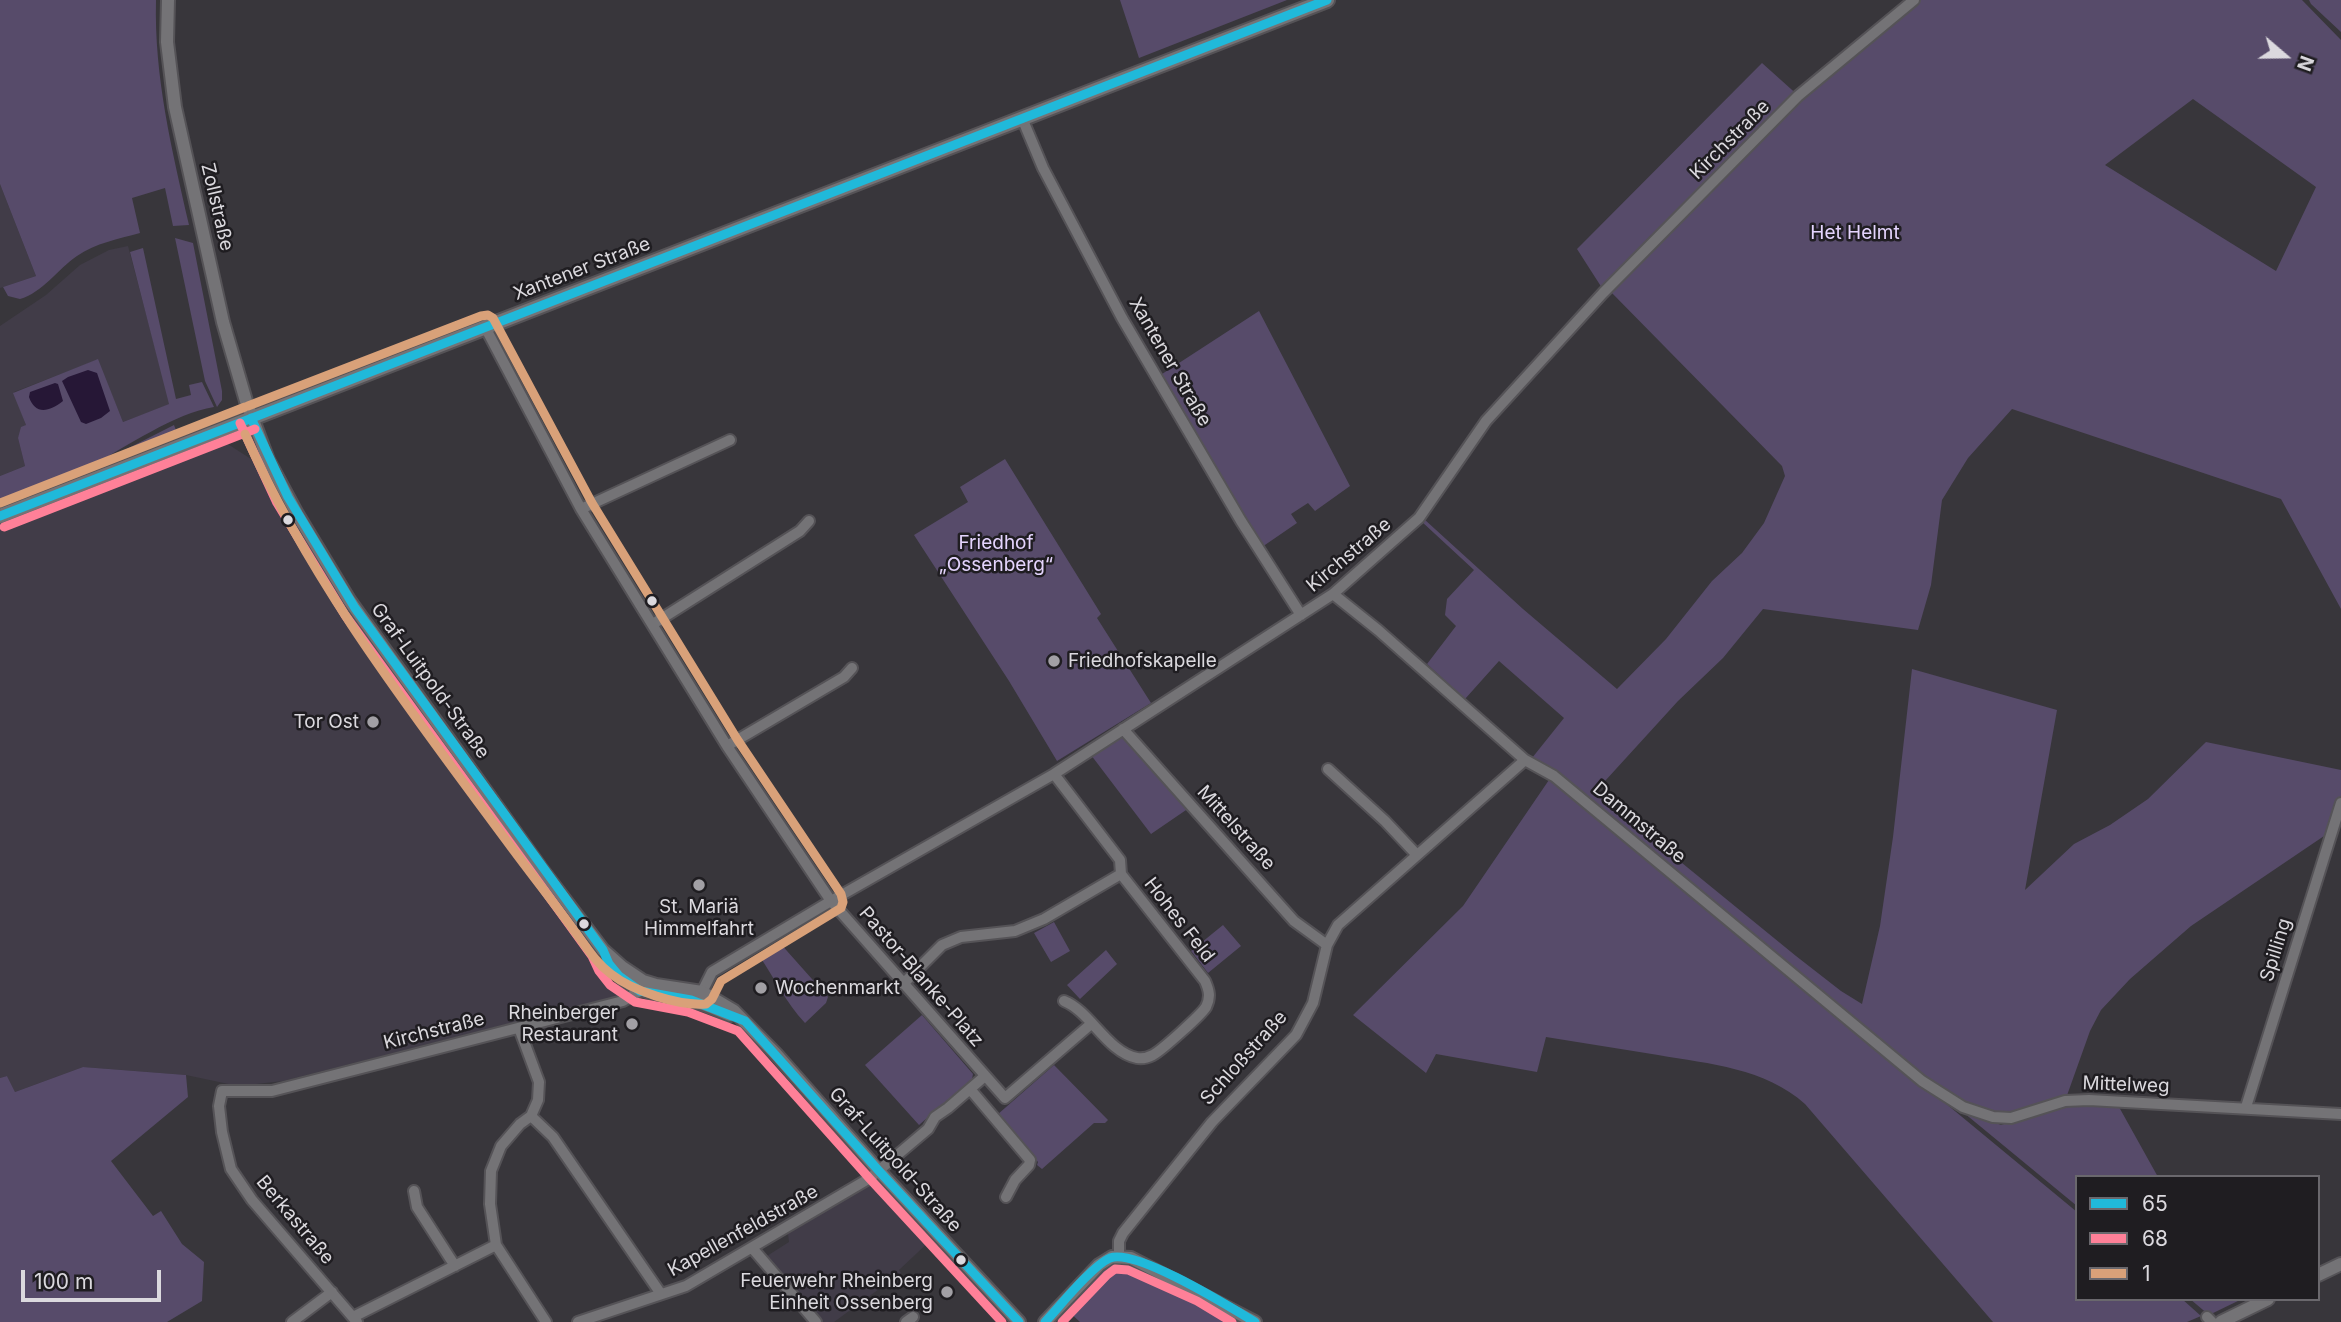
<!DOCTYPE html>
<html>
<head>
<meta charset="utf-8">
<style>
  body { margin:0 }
  #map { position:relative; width:2341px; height:1322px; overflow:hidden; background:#38363b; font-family:Inter,sans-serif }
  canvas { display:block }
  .legend { position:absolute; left:2075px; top:1175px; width:245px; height:126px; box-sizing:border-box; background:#1f1d21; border:2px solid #6a686d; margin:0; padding:9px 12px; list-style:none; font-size:21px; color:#dbd9de }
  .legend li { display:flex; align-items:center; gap:14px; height:35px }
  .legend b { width:35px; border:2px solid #6a686d }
  .north { position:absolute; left:2250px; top:21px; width:70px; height:70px; -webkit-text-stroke:5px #1f1d21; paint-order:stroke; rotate:110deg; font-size:19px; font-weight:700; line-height:28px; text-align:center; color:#dbd9de }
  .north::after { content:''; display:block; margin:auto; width:24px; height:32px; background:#dbd9de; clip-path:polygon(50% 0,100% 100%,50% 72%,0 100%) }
  .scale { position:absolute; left:21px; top:1270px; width:140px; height:32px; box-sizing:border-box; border:4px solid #dbd9de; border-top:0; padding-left:9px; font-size:21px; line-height:24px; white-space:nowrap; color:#dbd9de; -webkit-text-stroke:5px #1f1d21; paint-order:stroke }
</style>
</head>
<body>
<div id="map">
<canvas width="2341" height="1322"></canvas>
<ul class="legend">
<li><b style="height:9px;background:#20b9da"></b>65</li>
<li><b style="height:9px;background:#ff8098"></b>68</li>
<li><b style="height:9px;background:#d9a179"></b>1</li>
</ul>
<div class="north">N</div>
<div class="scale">100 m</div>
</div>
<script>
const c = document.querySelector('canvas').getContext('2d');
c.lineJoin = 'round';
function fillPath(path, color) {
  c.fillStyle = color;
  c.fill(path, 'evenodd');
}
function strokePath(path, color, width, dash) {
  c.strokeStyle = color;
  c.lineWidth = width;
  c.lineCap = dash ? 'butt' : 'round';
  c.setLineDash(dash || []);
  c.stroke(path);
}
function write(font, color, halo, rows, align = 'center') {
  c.font = font + ' Inter,sans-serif';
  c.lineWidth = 5;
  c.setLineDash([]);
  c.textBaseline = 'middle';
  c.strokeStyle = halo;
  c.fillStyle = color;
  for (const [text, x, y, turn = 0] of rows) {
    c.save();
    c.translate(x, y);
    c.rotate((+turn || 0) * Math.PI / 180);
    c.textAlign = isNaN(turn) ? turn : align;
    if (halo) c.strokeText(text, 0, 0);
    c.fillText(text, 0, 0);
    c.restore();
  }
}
fillPath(new Path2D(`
  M0,184L36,276L0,288Z
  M128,246L170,404L123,422L97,360L14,392L26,425L18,438L25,466L0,476V326L46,295L80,265L109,250Z
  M223,441L251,459L290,528L299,539L344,614L562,916L597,972L621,995L283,1081L238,1086L186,1075L83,1067L15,1092L7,1076L0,1078V524Z
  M871,1184L886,1193L933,1238L899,1270L901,1273L834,1322H823L767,1256L789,1242L788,1234Z`), '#413c48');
fillPath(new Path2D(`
  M0,0H156C154,77 172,150 189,225L173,226L165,188L132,198L140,233C118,239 96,243 77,256C58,269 42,293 20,299L8,296L3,287L36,276L0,184Z
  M1120,0H1287L1139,58Z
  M1918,0H2302L2341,40V609L2281,499L2012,409L1968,458L1942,500L1931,585L1918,630L1763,609L1723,658L1678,701L1595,792L1796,956L1841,991L1862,1004L1880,926L1893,837L1912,669L2057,710L2025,890L2074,844L2110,825L2148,799L2206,742L2341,770V803L2327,834L2191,926L2130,979L2101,1010L2090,1031L2065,1101L1993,1117L1922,1081L1532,758L1564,718L1499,661L1465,699L1427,664L1456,626L1445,615L1447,599L1474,570L1421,521L1424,519L1523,609L1617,689L1666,639L1712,581L1742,553L1764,523L1785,476L1782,466L1609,290L1657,240L1651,235L1602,288L1577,249L1762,63L1801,98ZM2193,99L2316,187L2276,271L2105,165Z
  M2309,0H2341V32L2311,4Z
  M175,238L193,243L222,391V400L217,407L205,381Z
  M143,248L176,399L191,395L189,385L202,382L214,407C175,413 126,447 91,466C62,481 30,492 0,504V476L25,466L18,438L21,427L26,425L13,393L98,359L123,422L169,404L130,252Z
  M1259,311L1350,486L1315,511L1308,503L1291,514L1297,523L1262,547L1159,376Z
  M174,425L177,433L152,447L101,468H93L109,458Z
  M1005,459L1101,614L1097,618L1151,703L1057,761L1009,681L914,535L968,502L960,487Z
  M1124,736L1189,808L1151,834L1091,755Z
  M1551,777L2077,1212V1299H2182L2201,1316L2187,1322H1993L1805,1104C1765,1068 1710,1064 1658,1055C1621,1049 1583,1043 1546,1037L1537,1072L1436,1054L1426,1073L1353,1015L1463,906Z
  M1054,922L1070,951L1051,962L1034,933Z
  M1223,925L1241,946L1208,973L1191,951Z
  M779,942L828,997L826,1003L805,1023C786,1003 774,977 758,954Z
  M1106,950L1117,964L1080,999L1067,985Z
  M922,1015L973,1074L972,1079L919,1125L865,1065Z
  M1054,1065L1108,1120L1105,1123H1094L1042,1169L1037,1165L1038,1162L997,1115Z
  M83,1067L186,1075L188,1097L111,1161L153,1216L161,1211L182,1244L204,1262L202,1301L167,1322H0V1078L7,1076L15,1092Z
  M2079,1104L2119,1107L2158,1177H2077V1206L1958,1108L2001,1125L2060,1106Z
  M1117,1262L1132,1264L1240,1322H1080L1067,1310L1105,1268Z
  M2190,1299H2242L2209,1315Z`), '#574b6a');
fillPath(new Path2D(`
  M88,370L97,373L110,411L101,418L86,424L81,422L62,381L68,377Z
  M55,383L58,384L63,401C49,412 35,415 29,397L30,392Z`), '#261736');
const minor = new Path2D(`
  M1022,118L1043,168L1122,318L1241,521L1301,615
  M485,327L581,509L727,746L831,901L1005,1098L1091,1024
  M581,509L730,440
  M1333,594L1378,630L1525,760L1554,776L1922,1081L1963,1107L1993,1117L2011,1118L2065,1101L2089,1100L2341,1114
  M653,624L800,531L809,521
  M1123,729L1294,921L1327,945
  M727,746L844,677L852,668
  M1328,769L1385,821L1416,854
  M1054,774L1120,860L1121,874L1205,981C1209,990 1211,997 1206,1007C1201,1015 1162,1050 1153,1055C1149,1057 1142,1059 1137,1058C1107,1052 1090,1011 1064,1001
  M903,984L942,945L961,937L1015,931L1044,919L1121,874
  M699,998L712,972L831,901L1054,774L1333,594L1419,518L1486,421L1603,293L1798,96L1914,0
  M519,1028L539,1082L538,1100L531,1116L520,1124L501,1146L491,1171L490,1204L496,1245L546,1322
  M970,1089L1030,1160L1029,1165L1015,1180L1006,1197
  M2246,1107L2341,803
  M531,1116L553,1137L661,1294
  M414,1191L417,1207L455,1266
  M753,1249L816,1322
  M1119,1256V1241L1123,1233L1212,1122L1296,1035L1313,1003L1327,945L1338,925L1525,760
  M353,1317L496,1245
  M2207,1317L2212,1322
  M292,1322L332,1292
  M357,1322L252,1200L231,1169L222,1132L219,1106L222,1091H272L623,1001L640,991L642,983
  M578,1322L686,1286L870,1178L928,1129L935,1117L948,1108L985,1076
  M906,1322L913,1317`);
const tertiary = new Path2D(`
  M168,0L167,42L175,107L223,322L246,401L268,460L297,514L349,600L540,867L603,950L622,967L643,981L656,985L702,992L734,1011L776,1054L879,1171L1019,1322
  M609,964C637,999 655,990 693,1001C706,1004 718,1010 730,1015
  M2318,1275L2341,1264
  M1045,1322L1099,1265L1112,1257L1131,1258L1255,1322
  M2221,1322L2268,1299`);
const secondary = new Path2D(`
  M0,516L1327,0`);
strokePath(minor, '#555357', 14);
strokePath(tertiary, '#555357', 16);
strokePath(secondary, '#555357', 18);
strokePath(minor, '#747376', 10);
strokePath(tertiary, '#747376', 12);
strokePath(secondary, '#747376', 14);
strokePath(new Path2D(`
  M251,418L288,497L355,608L603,950L609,964L619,976L640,991L691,1000L745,1021L879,1171L1019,1322
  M0,516L1327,0
  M1045,1322C1060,1306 1092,1266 1110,1258C1136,1248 1230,1307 1255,1322`), '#20b9da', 9);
strokePath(new Path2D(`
  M240,423L277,503L345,615L592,956L599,971L610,985L635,1002L688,1012L738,1031L870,1179L1002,1322
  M4,527L255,429
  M1062,1322L1107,1275L1115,1269L1128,1270L1197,1301L1232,1322`), '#ff8098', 9);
strokePath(new Path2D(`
  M245,434C311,583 410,710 506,840C528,870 551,899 573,929C585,945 595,962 611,974C633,991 678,1006 706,1004L712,999L721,981L841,908L843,902L841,894L737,739L592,503L493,318L488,315L481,316L248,406
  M0,503L245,407`), '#d9a179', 9);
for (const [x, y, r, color] of [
  [288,520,6,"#dbd9de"],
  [652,601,6,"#dbd9de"],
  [1054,661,7,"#a2a0a5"],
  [373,722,7,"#a2a0a5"],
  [699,885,7,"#a2a0a5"],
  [584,924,6,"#dbd9de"],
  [761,988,7,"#a2a0a5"],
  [632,1024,7,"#a2a0a5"],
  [961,1260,6,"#dbd9de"],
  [947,1292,7,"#a2a0a5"]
]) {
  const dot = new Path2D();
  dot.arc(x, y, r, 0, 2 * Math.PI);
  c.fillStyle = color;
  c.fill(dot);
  strokePath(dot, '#1f1d21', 2.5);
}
write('19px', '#dbd9de', '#1f1d21', [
  ["Kirchstraße",1730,140,-45],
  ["Zollstraße",217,207,77],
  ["Xantener Straße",582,269,-21],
  ["Xantener Straße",1170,362,60],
  ["Kirchstraße",1349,555,-40],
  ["Graf-Luitpold-Straße",430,681,54],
  ["Dammstraße",1639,823,40],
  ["Mittelstraße",1236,828,48],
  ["Hohes Feld",1179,920,52],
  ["Spilling",2276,950,-73],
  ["Pastor-Blanke-Platz",921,977,49],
  ["Kirchstraße",434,1031,-14],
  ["Schloßstraße",1244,1058,-48],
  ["Mittelweg",2126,1085,2],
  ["Graf-Luitpold-Straße",895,1160,48],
  ["Berkastraße",295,1220,50],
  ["Kapellenfeldstraße",743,1231,-29]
]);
write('19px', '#e4d4fd', '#1f1d21', [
  ["Het Helmt",1855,233],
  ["Friedhof",996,543],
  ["„Ossenberg“",996,565]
]);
write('19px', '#dbd9de', '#1f1d21', [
  ["Friedhofskapelle",1068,661,"left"],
  ["Tor Ost",359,722],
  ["St. Mariä",699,907,"center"],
  ["Himmelfahrt",699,929,"center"],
  ["Wochenmarkt",775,988,"left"],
  ["Rheinberger",618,1013],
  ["Restaurant",618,1035],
  ["Feuerwehr Rheinberg",933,1281],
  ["Einheit Ossenberg",933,1303]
], 'right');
</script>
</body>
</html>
